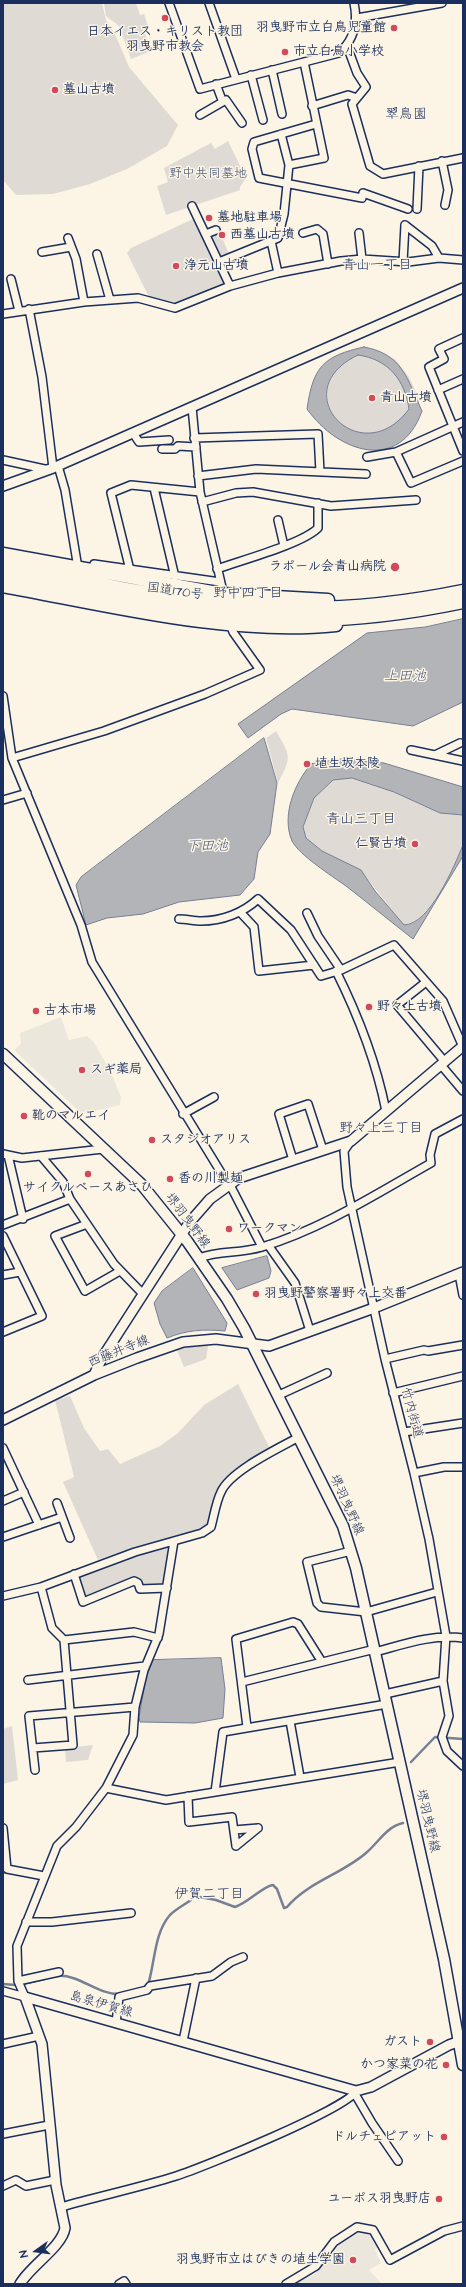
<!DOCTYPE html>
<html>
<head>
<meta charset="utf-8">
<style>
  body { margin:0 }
  #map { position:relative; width:466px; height:2287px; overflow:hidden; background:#fcf5e5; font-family:"Architects Daughter",sans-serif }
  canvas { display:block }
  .frame { position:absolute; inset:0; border:4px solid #1b2f5e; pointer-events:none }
  .north { position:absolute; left:16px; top:2231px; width:40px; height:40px; -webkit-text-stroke:3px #fcf5e5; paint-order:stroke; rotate:256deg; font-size:11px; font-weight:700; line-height:16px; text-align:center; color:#1b2f5e }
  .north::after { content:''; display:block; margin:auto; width:14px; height:18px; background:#1b2f5e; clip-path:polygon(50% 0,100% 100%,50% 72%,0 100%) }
</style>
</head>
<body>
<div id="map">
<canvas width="466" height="2287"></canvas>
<div class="frame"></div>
<div class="north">N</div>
</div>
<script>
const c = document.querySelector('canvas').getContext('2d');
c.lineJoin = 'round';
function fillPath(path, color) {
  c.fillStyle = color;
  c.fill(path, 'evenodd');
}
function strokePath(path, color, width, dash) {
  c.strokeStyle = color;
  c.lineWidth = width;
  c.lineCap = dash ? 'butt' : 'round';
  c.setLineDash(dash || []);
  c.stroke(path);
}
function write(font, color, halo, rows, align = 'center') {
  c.font = font + ' "Architects Daughter","Klee One",sans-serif';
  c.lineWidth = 3;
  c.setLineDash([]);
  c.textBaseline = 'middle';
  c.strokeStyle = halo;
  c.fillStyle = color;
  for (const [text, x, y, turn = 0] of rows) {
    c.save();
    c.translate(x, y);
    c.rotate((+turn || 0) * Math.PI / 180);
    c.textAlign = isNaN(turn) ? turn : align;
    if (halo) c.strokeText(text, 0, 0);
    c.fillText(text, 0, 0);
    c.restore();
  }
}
fillPath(new Path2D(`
  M61,1017L69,1040L87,1036L93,1041L110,1070L121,1097L120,1105L82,1114L14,1050L21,1044L20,1033Z
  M360,2232L371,2236L377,2247L375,2250L381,2263L369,2270L382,2284H293L315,2274L343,2241Z`), '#ece7dc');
fillPath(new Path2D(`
  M3,3H102L106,20L115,34L129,67L178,125L167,146L127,169L90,184L53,194L16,195L3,180Z
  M104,3H136L140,15L144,14L148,26L143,28L151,51L131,59L119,26L106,16Z
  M228,141L246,178L240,187V190L166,215L157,186L168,182L164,168L211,143L215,149Z
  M195,218L225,281L223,284L177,304L149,297L127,253L131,248Z
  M220,233L229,254L223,256L219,255L212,237Z
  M376,351L395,359L409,377L419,399V414L404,428L354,437L328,413L325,377C342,358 352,356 376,351Z
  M276,731C291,757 292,756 278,783L266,738Z
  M352,778L394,792L440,813L463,815C463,824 465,837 463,846C457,868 427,924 403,925L361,870L322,851L306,838L303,828L314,798L333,780Z
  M196,1345L208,1346L206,1359L184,1367L177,1350Z
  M238,1384L269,1447C252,1458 227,1471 217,1489C211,1499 215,1514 207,1524C196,1537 152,1542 135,1547C123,1551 110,1556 98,1560L63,1482L74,1477L55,1400L70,1396L84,1428L100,1451L108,1449L120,1464L160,1446L178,1433L204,1405Z
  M171,1545L164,1585L142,1586L140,1582L84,1599L77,1576L102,1565Z
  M12,1726L18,1780L3,1784V1729Z
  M93,1745L88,1760L66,1762L65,1748Z`), '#dfdbd4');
const water = new Path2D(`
  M364,347C403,354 407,379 422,411C400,473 338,453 307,409C313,367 323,356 364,347ZM358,355C388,359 405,380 409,409C361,474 282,391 358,355Z
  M463,619V702L413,726L292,709L281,714L248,738L238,724L367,633L425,627Z
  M264,738L277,783L270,834L258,852L254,879L240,895L179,902L143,914L107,918L86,925L76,885L81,877Z
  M342,759L384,763L463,787V815L440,813L394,792L352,778L333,780L314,798L303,827L306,838L322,851L361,870L375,891L404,925C430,924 454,867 463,845V856L413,939C390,921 368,903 346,886C332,876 299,855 292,841C281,815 295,783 311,764Z
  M267,1256L271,1271L269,1278L237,1290L222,1268Z
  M193,1268L227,1323L225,1331C203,1329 187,1330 167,1338L160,1324L154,1303L162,1291Z
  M221,1658L225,1689L223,1718L195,1723L140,1722L139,1717L146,1677L153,1660Z`);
fillPath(water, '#b2b4b8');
strokePath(water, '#767f94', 1);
strokePath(new Path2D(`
  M411,1762L435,1737L463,1739
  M425,1824L430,1825
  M200,1897L216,1900L235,1907C248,1903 263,1886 273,1885L277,1889L284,1908L287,1907C308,1882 342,1874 366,1853C379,1842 386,1827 403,1823
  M57,1976C80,1974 97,1995 120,1994
  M3,1984L16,1985
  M23,1984L44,1979
  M148,1985C155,1963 154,1933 170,1915C176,1909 184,1905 191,1900`), '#767f94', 2.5);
const street = new Path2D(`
  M169,3L200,89L339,53C354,40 358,22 354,3
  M209,3L236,79
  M357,18L442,3
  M347,46L357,73L366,87L352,104L370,166L383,174L463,158
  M272,70L282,114
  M251,75L263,120
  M216,84L222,100
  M312,106L348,95L357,98
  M200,115L226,100L242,123
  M316,124L254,142L252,149L259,178L362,198L363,193L408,209
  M442,161L448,190L445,205
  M289,165L324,158L304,62
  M192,206L230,286
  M417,209L419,166
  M405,225L432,246L439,258
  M303,233L317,229L323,234L328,264
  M359,233L362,259
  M206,234L216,230
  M68,238L76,259L84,302
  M271,241L278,273
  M42,252L71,247
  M97,254L110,300
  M219,262L278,238L284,214L289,165L281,134
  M403,262L405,225
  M11,279L19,311
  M29,309L42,377L53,468
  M3,314L84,302L138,298L175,308L230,286L278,273L341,261L362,259L408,262L439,258L463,260
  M463,338L439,349L444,359L429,367L463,451
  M438,390L463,379
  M192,407L200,492L224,596
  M133,433L139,442L169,440
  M194,438L318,434L320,472
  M162,449H175L178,446L196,447
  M396,452L411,483L463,461
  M367,457L396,452L463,422
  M3,460L49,470
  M58,466L65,490L78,568
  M198,476L256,469L366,474
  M154,488L175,577
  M202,502L236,493L253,492L331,506L416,500
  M278,520L284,546
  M217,569C242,560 302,544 318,528V503
  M130,570L111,493L131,485L200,492
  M92,571L94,564L220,582
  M3,696L12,758L81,925L92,962L228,1184
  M411,750L463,761
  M435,755L460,743
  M12,758L104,731L205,694L260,670L233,632L229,622
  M3,800L27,793
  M240,912L254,927L259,971L314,965
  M307,913L318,936L341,970
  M179,919C186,919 194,921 201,921C222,921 243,913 258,899L291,930L321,976L341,970L394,945L443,1001L463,1047
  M336,971C359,1017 376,1061 386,1111
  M426,982L397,1005L445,1062
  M441,1065L463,1091
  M183,1114L214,1097
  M351,1141L344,1151L347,1187L385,1359L414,1473L429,1539L446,1636L443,1681L449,1716L442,1737L447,1751L463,1766
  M3,1154L22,1158L103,1149
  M8,1155L23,1219
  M293,1160L279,1114L308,1104L323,1150
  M229,1183L262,1247
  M70,1199L114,1264L143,1294
  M87,1224L55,1236L85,1291L120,1271
  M3,1225L70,1199L63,1182L41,1156
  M3,1236L42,1316L3,1332
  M268,1245L295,1283L310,1331
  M199,1258C220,1250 239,1254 262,1247C322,1229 376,1194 431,1163L430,1155L435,1134L463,1119
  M459,1274L463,1295
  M3,1275L20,1272
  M385,1359L424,1350L428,1351L463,1345
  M393,1393L463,1376
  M279,1395L327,1373
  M404,1432L463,1423
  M3,1448L39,1525
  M414,1473L444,1467H463
  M3,1501L24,1492
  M57,1503L70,1538
  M3,1537L62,1517
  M351,1551L307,1562L317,1603L321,1607L366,1612L437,1592
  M74,1574L83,1602L134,1581L138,1583L140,1589L167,1588
  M41,1587L52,1628L64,1640L134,1632L158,1638
  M3,1596L41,1587L135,1552L202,1533L211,1527C214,1516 216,1502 221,1492C230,1471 279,1448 299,1437
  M375,1652C405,1644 432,1634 463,1638
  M28,1680L145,1666
  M242,1682L375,1649
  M385,1694L443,1681
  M290,1721L300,1777
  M247,1727L236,1639L293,1622L298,1624L322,1662
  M33,1748L73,1745L64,1640
  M35,1770L29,1716L135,1707
  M106,1788L166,1800L400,1762
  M215,1792L223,1732L387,1704
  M188,1796L189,1822L232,1817L236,1846
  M3,1828L7,1869L44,1876
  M234,1830L258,1828
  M236,1846L258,1828
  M26,1922H52L131,1913
  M18,1981L59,1972
  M3,1991L25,1997
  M25,1997L18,1981L17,1946L57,1846L76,1827L106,1788L133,1735L135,1707L144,1670L159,1634L174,1541
  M116,2023L119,1997L147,1990L150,1986L212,1976L231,1962L243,1957
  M183,2041L196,1978
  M3,2044L39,2036
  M355,2094L372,2123L398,2161
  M3,2134L49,2125
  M3,2186L16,2180L26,2186L55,2180
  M61,2207C99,2196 138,2188 176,2176C202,2168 348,2108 356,2091
  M119,2284L124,2281L126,2284
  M286,2284L316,2266L334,2242L357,2227L373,2230L390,2260L444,2231L463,2226`);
const secondary = new Path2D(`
  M3,486L53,468L463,288
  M94,1375L102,1358L189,1223L210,1199L239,1178L351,1141L463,1046
  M3,1420L94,1375L137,1358L183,1342L216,1339L269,1346L374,1308L463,1272
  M25,1997L356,2091L371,2087L449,2045L463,2040
  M20,2284C30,2266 62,2247 65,2228L56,2185L42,2044L25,1997`);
const primary = new Path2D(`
  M3,1054L142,1185L187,1241L227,1299L244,1328L343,1526L356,1568L444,1959L463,2065`);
const highway = new Path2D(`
  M3,554L223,594L328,600
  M3,565C77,579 150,595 224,604C304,613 385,607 463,591
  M3,576C96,593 190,614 285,619C344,622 405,614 463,602
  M3,586C108,605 229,636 336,625`);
strokePath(street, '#1b2f5e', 10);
strokePath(secondary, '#1b2f5e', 12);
strokePath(primary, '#1b2f5e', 13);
strokePath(highway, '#1b2f5e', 15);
strokePath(street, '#fcf5e5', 7);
strokePath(secondary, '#fcf5e5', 9);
strokePath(primary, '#fcf5e5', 10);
strokePath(highway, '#fcf5e5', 12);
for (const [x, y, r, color] of [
  [165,18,4,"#d1495b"],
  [394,28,4,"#d1495b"],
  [285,52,4,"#d1495b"],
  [55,90,4,"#d1495b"],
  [209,218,4,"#d1495b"],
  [222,235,4,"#d1495b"],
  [176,266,4,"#d1495b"],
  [372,398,4,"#d1495b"],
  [395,567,5,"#d1495b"],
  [307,764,4,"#d1495b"],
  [415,844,4,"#d1495b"],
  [369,1007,4,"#d1495b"],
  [36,1011,4,"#d1495b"],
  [82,1070,4,"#d1495b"],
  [24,1116,4,"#d1495b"],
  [152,1140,4,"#d1495b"],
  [88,1174,4,"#d1495b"],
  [170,1179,4,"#d1495b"],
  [229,1229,4,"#d1495b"],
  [256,1294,4,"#d1495b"],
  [430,2042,4,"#d1495b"],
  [446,2065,4,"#d1495b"],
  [444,2137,4,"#d1495b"],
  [439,2199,4,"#d1495b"],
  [353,2260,4,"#d1495b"]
]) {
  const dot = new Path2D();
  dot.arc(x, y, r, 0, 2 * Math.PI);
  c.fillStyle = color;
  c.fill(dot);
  strokePath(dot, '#fcf5e5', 1.5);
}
write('bold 13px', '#1b2f5e', '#fcf5e5', [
  ["羽曳野市立白鳥児童館",386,28,"right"],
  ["日本イエス・キリスト教団",165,32,"center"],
  ["羽曳野市教会",165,47,"center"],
  ["市立白鳥小学校",293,52],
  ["墓山古墳",63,90],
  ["墓地駐車場",217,218],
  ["西墓山古墳",230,235],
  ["浄元山古墳",184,266],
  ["青山古墳",380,398],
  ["ラポール会青山病院",386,567,"right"],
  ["埴生坂本陵",315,764],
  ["仁賢古墳",407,844,"right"],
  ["野々上古墳",377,1007],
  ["古本市場",44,1011],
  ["スギ薬局",90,1070],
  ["靴のマルエイ",32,1116],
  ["スタジオアリス",160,1140],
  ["香の川製麺",178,1179],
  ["サイクルベースあさひ",88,1188,"center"],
  ["ワークマン",237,1229],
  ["羽曳野警察署野々上交番",264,1294],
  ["ガスト",422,2042,"right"],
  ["かつ家菜の花",438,2065,"right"],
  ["ドルチェピアット",436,2137,"right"],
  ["ユーポス羽曳野店",431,2199,"right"],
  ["羽曳野市立はびきの埴生学園",345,2260,"right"]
], 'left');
write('13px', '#425176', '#fcf5e5', [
  ["野中共同墓地",208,174]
]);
write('13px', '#1b2f5e', '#fcf5e5', [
  ["国道170号",175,592,8],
  ["堺羽曳野線",187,1221,53],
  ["西藤井寺線",119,1352,-22],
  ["竹内街道",411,1413,75],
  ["堺羽曳野線",346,1505,66],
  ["堺羽曳野線",427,1821,77],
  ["島泉伊賀線",101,2005,16]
]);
write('14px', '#1b2f5e', '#fcf5e5', [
  ["翠鳥園",406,115],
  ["青山一丁目",377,266],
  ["野中四丁目",248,594],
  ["青山三丁目",361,820],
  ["野々上三丁目",381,1129],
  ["伊賀二丁目",209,1895]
]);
write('italic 14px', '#485779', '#fcf5e5', [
  ["上田池",405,677],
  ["下田池",207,847]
]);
</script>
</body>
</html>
